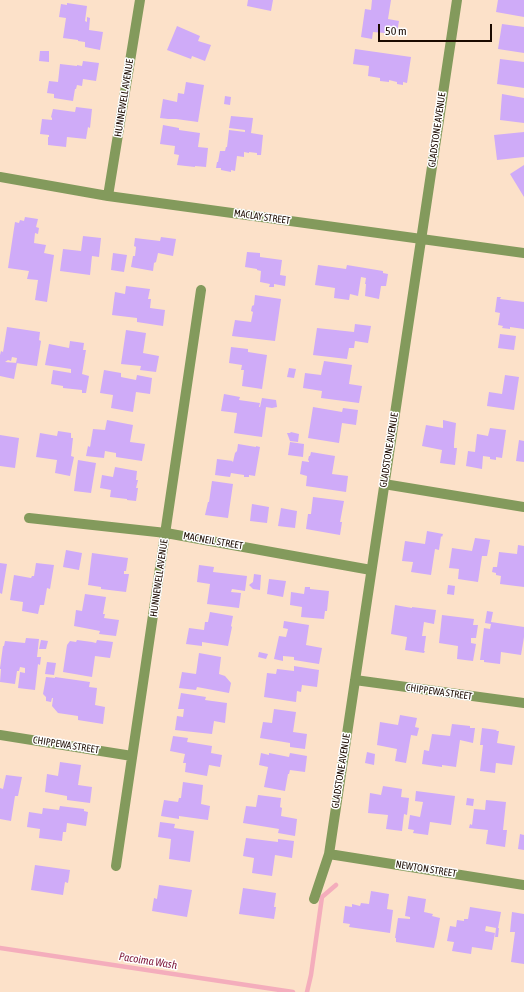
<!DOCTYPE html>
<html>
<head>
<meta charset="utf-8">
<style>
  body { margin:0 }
  #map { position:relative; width:524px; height:992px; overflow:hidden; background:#fce1c9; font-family:"Asap Condensed",sans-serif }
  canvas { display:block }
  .scale { position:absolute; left:378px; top:24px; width:114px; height:18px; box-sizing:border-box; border:2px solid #1b0a00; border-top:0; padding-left:5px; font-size:12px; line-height:14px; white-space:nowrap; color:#1b0a00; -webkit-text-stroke:3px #fff; paint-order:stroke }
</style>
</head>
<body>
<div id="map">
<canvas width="524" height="992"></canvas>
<div class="scale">50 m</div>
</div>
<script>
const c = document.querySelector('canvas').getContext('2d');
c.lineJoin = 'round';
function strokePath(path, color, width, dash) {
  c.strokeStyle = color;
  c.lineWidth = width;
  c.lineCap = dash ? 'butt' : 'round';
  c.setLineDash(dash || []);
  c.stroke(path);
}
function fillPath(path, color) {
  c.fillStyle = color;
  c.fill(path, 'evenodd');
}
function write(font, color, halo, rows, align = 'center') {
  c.font = font + ' "Asap Condensed",sans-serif';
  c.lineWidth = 3;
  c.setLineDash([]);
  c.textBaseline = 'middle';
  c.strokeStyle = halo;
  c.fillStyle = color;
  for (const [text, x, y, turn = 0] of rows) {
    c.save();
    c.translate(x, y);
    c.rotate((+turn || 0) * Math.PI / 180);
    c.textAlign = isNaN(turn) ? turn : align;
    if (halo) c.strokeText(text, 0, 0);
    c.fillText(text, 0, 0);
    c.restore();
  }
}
strokePath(new Path2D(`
  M0,948L293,992
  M307,992L311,975L322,897L336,885`), '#f4adbc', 4.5);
fillPath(new Path2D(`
  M248,0H273L271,11L247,6Z
  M372,0H391L388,19L399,21L397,33L385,31V33L373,32L372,39L361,37L365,9L371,10Z
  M498,0H524V17L496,12Z
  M67,3L87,6L85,21L87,22V17L90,18L89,30L103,32L100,50L85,47V42L78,41V40L63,38L66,18L59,17L61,4L67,5Z
  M502,24L524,27V53L498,49Z
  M177,26L200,36L198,41L211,45L205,61L192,56L191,59L167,50Z
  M355,49L411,57L407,83L403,82V85L397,84V82L389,80V82L380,81V78L368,76L369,66L353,64Z
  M40,51H49V62L39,61Z
  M500,59L524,62V88L497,84Z
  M83,61L99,63L96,81L83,79L82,86L77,85L76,89H75L73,101L54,98V94L47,93L49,81L58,82L60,64L77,66V65L82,66Z
  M186,82L204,85L198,122L176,119H168L160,118L163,99L177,102L178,93L184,94Z
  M502,94L524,98V123L500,120Z
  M225,96L231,97L230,105L224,104Z
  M76,107L92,109L90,128L88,127L86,139L67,137L66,147L48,145V137H49V135L40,134L42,119L52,120V118L51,117L53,109L75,112Z
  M231,116L253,118L251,133L263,135L261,155H257V153L249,152V153L244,152V157L237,156L235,171L231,170V172L221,170V168H216L217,162H218L220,151H225L226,147H227L229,130L245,132V130L229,128Z
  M163,125L179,128V130L200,133L198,147L208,148L206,167L195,166V167L177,165L179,155L174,154L175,146L160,144Z
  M524,132V157L497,160L494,135Z
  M524,165V197L510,174Z
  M25,217L38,219L36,227L39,228L38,234L35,233L34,243L46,245L44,253L54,255L47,302L35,300L38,280L27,279L29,271L8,268L15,222L19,223L20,220L24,221Z
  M83,236L101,238L99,257L92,256L90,275L60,271L63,249L81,251Z
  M161,237L176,239L173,256L158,253L156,262L154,263L153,271L131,267L133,256H135L136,247L134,246L135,238L160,241Z
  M247,252L260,253V257L282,260L280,275L286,276L285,286L274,284V287H269L270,284L260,282L261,271L257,270V269L245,267Z
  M113,253L127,255L124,272L111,270Z
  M318,265L346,269L347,265L383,271V273L388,274L386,286H381L379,299L365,296L366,284H365L366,278L361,277L358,296L350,294L349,300L334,298L335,288L315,285Z
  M126,286L150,289L148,299H151L150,308L165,310L163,326L137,322V318L112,315L115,292L125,294Z
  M255,295L281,299L275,341L232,336L235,320L251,322L253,312L251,311L252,306L254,305Z
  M497,297H501L500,299L524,302V329L510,327V329L502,328L503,326L498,325L500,313L495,312Z
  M355,324L371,326L368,343L355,341L354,348H349L347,359L313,355L317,328L354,332Z
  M7,327L40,332L39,340L41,341L37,366L16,363L17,358L12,357L11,361L8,360L5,362L17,363L14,379L0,376V355L1,351L3,352Z
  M126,330L146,333L143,353L159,356L156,372L140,370L141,366L121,364Z
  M500,334L516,336L514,350L498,348Z
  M70,341L84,343L83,350H86L82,374L89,376L86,393H82V390L63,388V386L51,384L53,370L71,373V369L45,365L49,344L69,348Z
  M231,347L248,349V352L267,355L262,389L242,386L244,370H241L242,365L229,363Z
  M324,361L352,365L349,384L362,386L359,403L321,398L322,391L303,388L305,373L321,375Z
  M289,368L296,369L294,378L287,377Z
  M104,370L121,373V377L136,380L137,375L152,378L150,394L136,392L133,412L111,408L113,395L100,393Z
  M505,375L519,377L514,410L487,406L489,392L502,394Z
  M224,394L240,397L239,400L260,403L259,407H260L262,398L276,400L277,407L272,408L266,407L262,437L234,433L237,413L221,411Z
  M313,407L342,412L343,408L358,410L356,425L342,423L339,443L308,438Z
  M107,420L133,425L130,442L145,444L142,461L116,457V453L105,451L104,458L86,456L88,446L90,447L93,429L105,430Z
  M443,420L456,423L454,444V448H457L455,465L440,463L442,450L422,446L426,425L443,428Z
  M490,428L506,430L502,458L496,457V460L490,459V457L483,456L482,469L466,466L468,451L475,452L477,434L488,436Z
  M58,431L71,433V438H73L71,456L74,457L70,476L55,473L57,460L36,457L40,433L57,436Z
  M291,432L299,434L298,442L290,441L287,433H290Z
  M0,435L19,438L15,468L0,466Z
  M519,440L524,441V462L516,461Z
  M290,442L304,444L303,457L288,455Z
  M238,444L256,447V446L260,447L255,476L249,475V477H244V475L231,473L230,477L215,475L217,459L233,461L232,462H233L235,453L237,451Z
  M311,452L335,456L332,474L348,476L346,492L306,486L307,476L300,474L302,461L309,462V461L308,460L309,456H310Z
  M78,460L96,463L91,493L74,491Z
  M115,467L137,471L136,480H138L136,488H138L136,501L127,500V499L110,497L111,490L100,488L102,475L113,477Z
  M212,481L233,484L228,518L205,515L208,502H209Z
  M313,497L344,501L340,522H342L340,535L306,529L308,514H311Z
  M252,504L269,507L267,523L250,521Z
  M281,508L297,511L295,528L278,526Z
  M427,531L443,534L442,537L441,536L439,550L435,549L431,575L411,572L413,562L402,561L405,541L425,544Z
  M475,538L490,540L487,556H482L478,582L458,579L459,569L449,568L452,548L472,551Z
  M518,545L524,546V587L500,584L501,576L496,575V573L492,572L493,567H497L499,552L517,554Z
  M66,550L82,553L79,570L63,567Z
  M92,553L128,558L126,571H124V574H129L126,592L101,589V587L88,585Z
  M0,563L7,564L2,594L0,593Z
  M36,563L54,565L50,589L47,588L44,605H40L38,614L22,611L23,602L10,600L14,575L31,578L32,576H34Z
  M199,565L214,567L213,572L247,576L245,591L232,589L231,592L241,593L239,608L207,604L210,584L197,582Z
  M254,574L261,575L260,590L253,589L249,585L253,582Z
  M269,579L286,581L283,597L267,594Z
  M448,585L455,586L454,595L447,594Z
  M305,587H310V589L329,591L327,611H325L324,619L301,617L302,607L290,605L291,592L304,594Z
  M85,594L106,597L103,614H105L104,618L119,620L116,636L99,634L100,631L74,626L76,610L82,611Z
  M395,605L412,608V607L436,610L434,624L424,622L422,636H426L424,651H425L424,653L405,650L407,637L391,634Z
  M487,611L493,612L491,622L524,627V637L521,655L501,652L500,664L484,662V660H480L484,628L490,629L491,624L485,623Z
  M210,612L233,616L231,626L232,627L228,646L202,642V646L186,644L189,628L204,630L205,622H208Z
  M442,615L474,619L473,625H478L476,638H471V643L476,644L473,661L457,659L458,646L439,643Z
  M284,621L309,625L306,645L322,648L319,664L294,660V657L283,656V661L274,659L279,636L286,637L288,629L283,628Z
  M26,638L39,639L37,657H41L40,665L38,664L35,690L18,688L20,672L25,673V668L20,667L19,671H17L15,684L0,682L1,669H0V668L3,646H4L5,641L25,643Z
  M41,640L48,641L46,649H39Z
  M77,640L92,642L96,643L97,640L113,642L110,658L95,656L92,677L63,672L67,645L70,641L76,642Z
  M259,652L268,654L266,659L258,657Z
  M199,653L221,657L219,674L225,676L231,683L229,693L197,687L196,690L179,688L182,672L196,674Z
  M47,662L56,663L54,675L45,674Z
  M294,666L319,670L317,687L302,685L301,692L297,691L296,702L264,697L267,673L276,674L277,669L294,671Z
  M46,677L55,678V677L90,682L89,687L97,688L95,705L105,707L103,724L78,720V716L58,713L52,706L53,698H52L51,702L46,701V697L43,694Z
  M181,693L206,697L205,700L227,703L225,723L214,721L212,734L175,730L177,716L183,717L184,709H178Z
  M274,709L296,712L293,732L307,734L305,749L290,747V743L260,738L263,722L272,723Z
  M400,715L417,718L415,727L419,728L417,736L411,735L406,763L395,761L397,749L377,745L380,722L398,725Z
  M452,724L470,726V728H475L473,743L460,740L456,767L442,765V767L422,764L424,750L429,751L432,734L450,736Z
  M482,728L497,730L496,731H499L497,743L515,746L512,765L496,763L495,773L480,771L483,745H480Z
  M173,736L188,738L187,742L212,746L211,753L222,755L220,767L209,765L207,776L185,772L186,763H183L185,754L170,751Z
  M367,752L375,754L374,765L365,763Z
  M261,753L269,755V753L289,757L290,753L307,756L305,772L290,770L289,774H288L285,791L264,787L268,767L259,765Z
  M60,762L81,765L78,785L92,787L90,803L67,800V796L45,792L47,774L58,776Z
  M6,775L22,777L18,796H15L11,821L0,819V788L3,789Z
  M183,782L203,785L201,804L210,806L208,820L179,816V819L161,816L164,800L178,802L179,798H181Z
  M383,786L402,789L401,797L409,798L407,815L404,814L402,831L386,829L388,815L368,813L370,793L381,795Z
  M416,791L455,796L451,825L430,822L428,835L413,833L414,830L408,829L410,815L420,817L423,802L415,801Z
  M258,795L281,798L280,807L282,808L281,816L297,819L295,836L278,833L279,829L243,823L246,806L256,807Z
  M467,798L474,799L473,806L466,805Z
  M486,800L506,802L503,830H507L505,847L486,844L488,830L469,828L470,824L472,825L474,809L485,810Z
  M60,806L84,809V811L88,812L86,826L67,823L66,832H63L62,841L39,838L40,829L27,827L29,812L42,814L43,808L59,810Z
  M160,822L175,824L174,828L194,831L190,862L169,859L171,839L158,837Z
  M520,834L524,835V850L518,849Z
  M246,838L278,842V839L294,841L292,858L275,855L272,876L252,873L254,858L243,856Z
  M35,865L70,870L68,883L65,882L63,895L31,890Z
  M159,885L192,890L187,917L152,911L154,898L157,899Z
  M243,888L276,893L274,907H276L274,919L239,914Z
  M371,891L389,894L387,909L393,910L390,933L349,927L350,924L343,923L345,906L352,907V904L360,906L361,903L369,904Z
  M408,896L426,899L424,912L433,914L432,916L440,918L436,940V939L434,948L396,942V938H395L398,918L410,919V917L405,916Z
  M470,907L501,912L498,928H499L498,937H495L496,928L486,926L485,931L495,933L492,950L472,947L471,954L452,951L454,942L447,941L450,926L456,927L457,920L464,921V919H468Z
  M512,912L524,914V964L511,962L515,932H510Z`), '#cfabf8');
strokePath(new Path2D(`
  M0,177L108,196L524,253
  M108,196L140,0
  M384,484L524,507
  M29,518L166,533L371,570
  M355,680L524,703
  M0,735L132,756
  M329,854L524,885
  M116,866L201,290
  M314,899L329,854L457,0`), '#839a5c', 10);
write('10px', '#1b0a00', '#fff', [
  ["HUNNEWELL AVENUE",124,98,-81],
  ["GLADSTONE AVENUE",437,130,-82],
  ["MACLAY STREET",262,217,8],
  ["GLADSTONE AVENUE",389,450,-81],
  ["MACNEIL STREET",213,541,10],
  ["HUNNEWELL AVENUE",159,578,-82],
  ["CHIPPEWA STREET",439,692,8],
  ["CHIPPEWA STREET",66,745,9],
  ["GLADSTONE AVENUE",341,771,-81],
  ["NEWTON STREET",426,869,9]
]);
write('italic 11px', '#811c3f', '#fff', [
  ["Pacoima Wash",148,961,9]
]);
</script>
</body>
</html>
